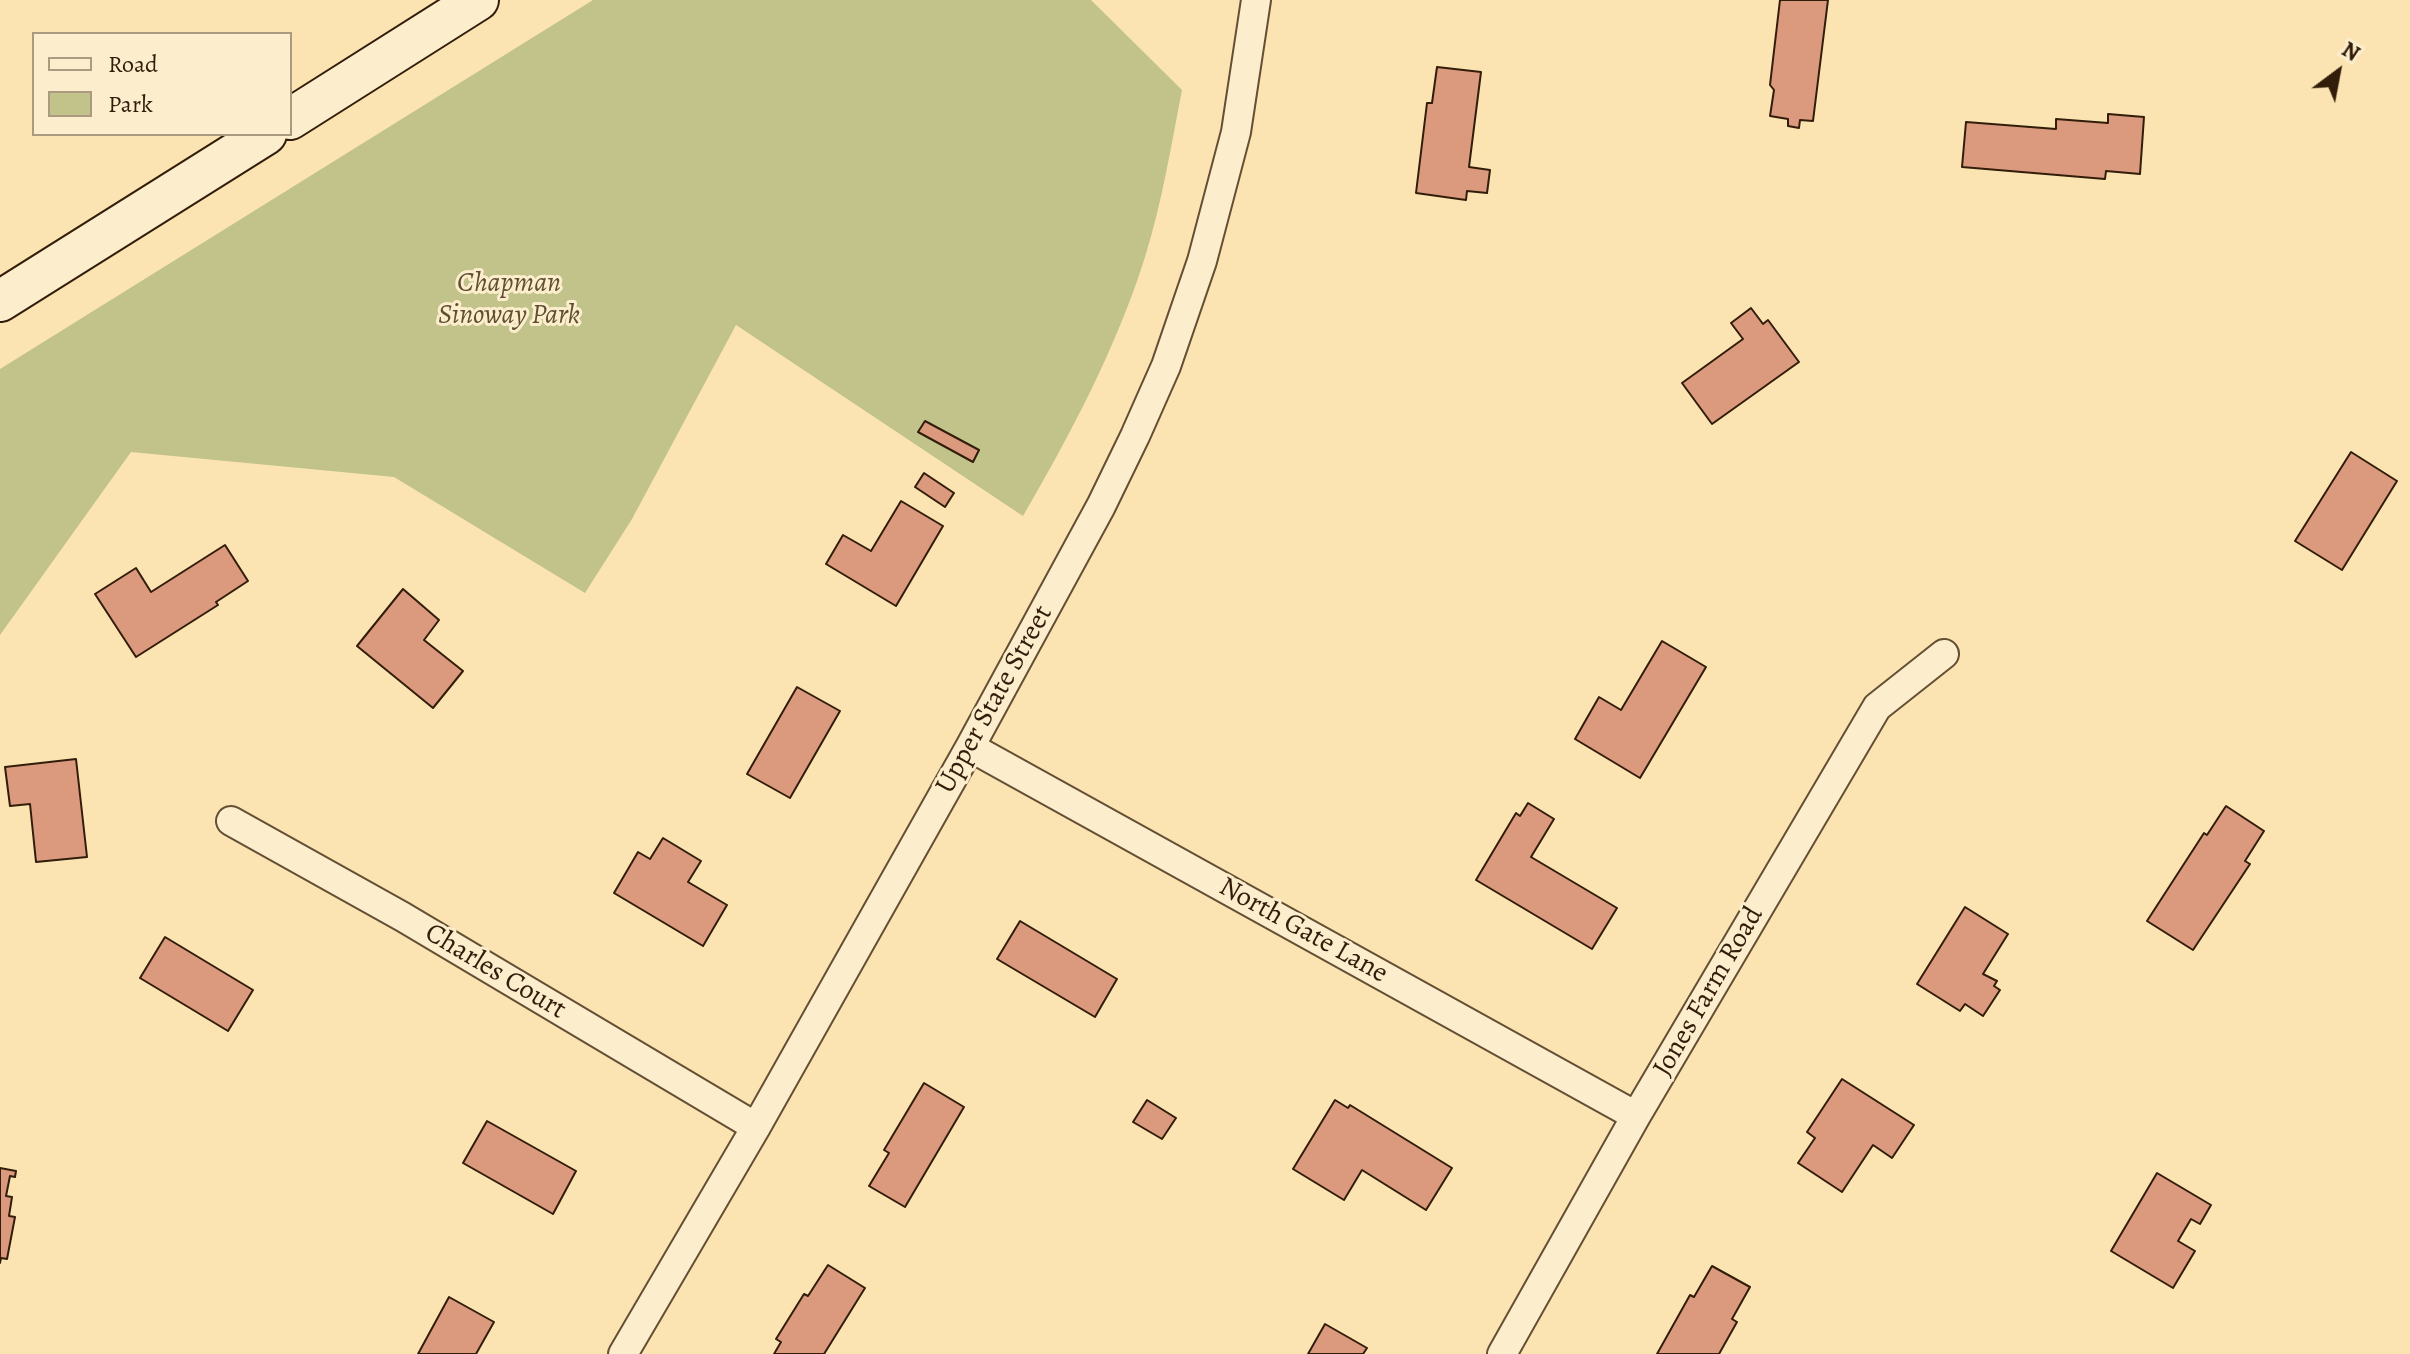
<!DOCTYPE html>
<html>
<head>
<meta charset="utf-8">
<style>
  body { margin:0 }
  #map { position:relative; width:2410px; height:1354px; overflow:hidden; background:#fbe4b2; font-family:Alegreya,serif }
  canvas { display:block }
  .legend { position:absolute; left:32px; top:32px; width:260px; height:104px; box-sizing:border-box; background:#fcedcd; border:2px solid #ab9a7f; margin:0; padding:10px 14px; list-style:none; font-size:24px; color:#321d0a }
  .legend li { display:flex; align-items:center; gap:16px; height:40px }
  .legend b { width:40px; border:2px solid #ab9a7f }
  .north { position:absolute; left:2298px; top:32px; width:80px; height:80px; -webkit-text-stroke:6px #fcedcd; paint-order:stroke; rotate:32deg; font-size:22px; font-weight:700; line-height:32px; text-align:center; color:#321d0a }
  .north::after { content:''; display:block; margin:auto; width:28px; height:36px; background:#321d0a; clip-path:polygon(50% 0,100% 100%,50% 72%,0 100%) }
</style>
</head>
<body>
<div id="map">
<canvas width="2410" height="1354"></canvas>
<ul class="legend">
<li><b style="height:10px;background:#fcedcd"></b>Road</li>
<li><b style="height:22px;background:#c1c38a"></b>Park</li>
</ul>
<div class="north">N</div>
</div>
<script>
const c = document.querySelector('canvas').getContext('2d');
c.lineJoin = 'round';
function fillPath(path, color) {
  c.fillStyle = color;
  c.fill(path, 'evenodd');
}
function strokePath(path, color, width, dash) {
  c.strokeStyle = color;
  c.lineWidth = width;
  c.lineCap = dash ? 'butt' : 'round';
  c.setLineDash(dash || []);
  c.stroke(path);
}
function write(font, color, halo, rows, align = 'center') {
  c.font = font + ' Alegreya,serif';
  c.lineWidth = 6;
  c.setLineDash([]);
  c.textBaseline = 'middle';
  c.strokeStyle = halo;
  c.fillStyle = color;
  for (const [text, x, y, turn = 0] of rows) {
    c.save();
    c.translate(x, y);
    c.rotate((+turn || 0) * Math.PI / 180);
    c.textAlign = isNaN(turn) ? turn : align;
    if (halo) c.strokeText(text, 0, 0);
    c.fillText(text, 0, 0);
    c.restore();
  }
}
fillPath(new Path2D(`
  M593,0H1091L1182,90C1171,146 1162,203 1145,257C1116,349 1071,433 1023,516L736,325L632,519L585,593L394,477L131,452L0,635V369Z`), '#c1c38a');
const building = new Path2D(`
  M1780,0H1828L1813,121L1800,120L1799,128L1788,126V119L1770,116L1774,90L1770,85Z
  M1437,67L1481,72L1469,167L1490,170L1487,193L1467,191L1466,200L1416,193L1427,103H1432Z
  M2108,114L2144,117L2140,174L2106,171L2105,179L1962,167L1966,122L2056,129V119L2108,123Z
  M1751,308L1763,324L1768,320L1799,362L1712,424L1682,383L1743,339L1731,323Z
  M925,421L979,450L973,462L918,432Z
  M2351,452L2397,481L2342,570L2295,541Z
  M924,473L954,493L945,507L915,487Z
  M901,501L943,526L896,606L826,564L843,535L871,551Z
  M225,545L248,581L216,602L218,605L136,657L95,594L136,568L151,592Z
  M403,589L439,620L424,640L463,671L433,708L357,646Z
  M1662,641L1706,667L1640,778L1575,739L1599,697L1621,710Z
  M797,687L840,711L790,798L747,774Z
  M76,759L87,857L36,862L30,804L10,806L5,767Z
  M1528,803L1554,819L1531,857L1617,908L1592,949L1476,880L1516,813L1520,816Z
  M2226,806L2264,831L2245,861L2250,864L2193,950L2147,921L2204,833L2207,835Z
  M663,838L701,861L688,882L727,905L703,946L614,893L638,852L650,859Z
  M1965,907L2008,934L1983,974L1997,981L1994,986L2000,990L1983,1016L1965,1004L1960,1011L1917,984Z
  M1020,921L1117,979L1095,1017L997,959Z
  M165,937L253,990L228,1031L140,978Z
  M1842,1079L1914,1125L1892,1158L1873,1145L1842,1192L1798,1163L1815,1138L1807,1132Z
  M924,1083L964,1107L905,1207L869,1186L889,1153L884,1150Z
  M1147,1100L1176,1118L1162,1139L1133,1122Z
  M1335,1100L1348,1108L1350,1105L1452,1168L1426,1210L1362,1170L1344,1200L1293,1169Z
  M487,1121L576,1171L553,1214L463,1163Z
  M0,1168L16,1171L15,1177L10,1176L6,1196L12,1197L9,1216L15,1217L7,1259L1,1258L0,1263Z
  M2157,1173L2211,1205L2200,1224L2191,1219L2178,1241L2195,1251L2173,1288L2111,1251Z
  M828,1265L865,1288L824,1354H774L781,1342L776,1339L804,1294L808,1296Z
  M1712,1266L1750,1287L1732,1319L1737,1322L1719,1354H1657L1690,1295L1694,1297Z
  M449,1297L494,1322L476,1354H418Z
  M1325,1324L1367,1348L1363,1354H1308Z`);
fillPath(building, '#db997e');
strokePath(building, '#321d0a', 2);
const minor = new Path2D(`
  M970,747L1636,1116
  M231,821L403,917L756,1127
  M623,1354L756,1127L970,747L1101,506L1135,436L1166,366L1202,261L1236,132L1256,0
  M1502,1354L1636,1116L1877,707L1944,654`);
const secondary = new Path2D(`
  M290,119L478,0
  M0,301L266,134`);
strokePath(minor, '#644f34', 32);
strokePath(secondary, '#321d0a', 44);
strokePath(minor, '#fcedcd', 28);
strokePath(secondary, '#fcedcd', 40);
write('italic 28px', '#5d4f30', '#fcedcd', [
  ["Chapman",509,284],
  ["Sinoway Park",509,316]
]);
write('28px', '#321d0a', '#fcedcd', [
  ["Upper State Street",995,700,-61],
  ["North Gate Lane",1303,931,29],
  ["Charles Court",495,972,31],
  ["Jones Farm Road",1709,992,-60]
]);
</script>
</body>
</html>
